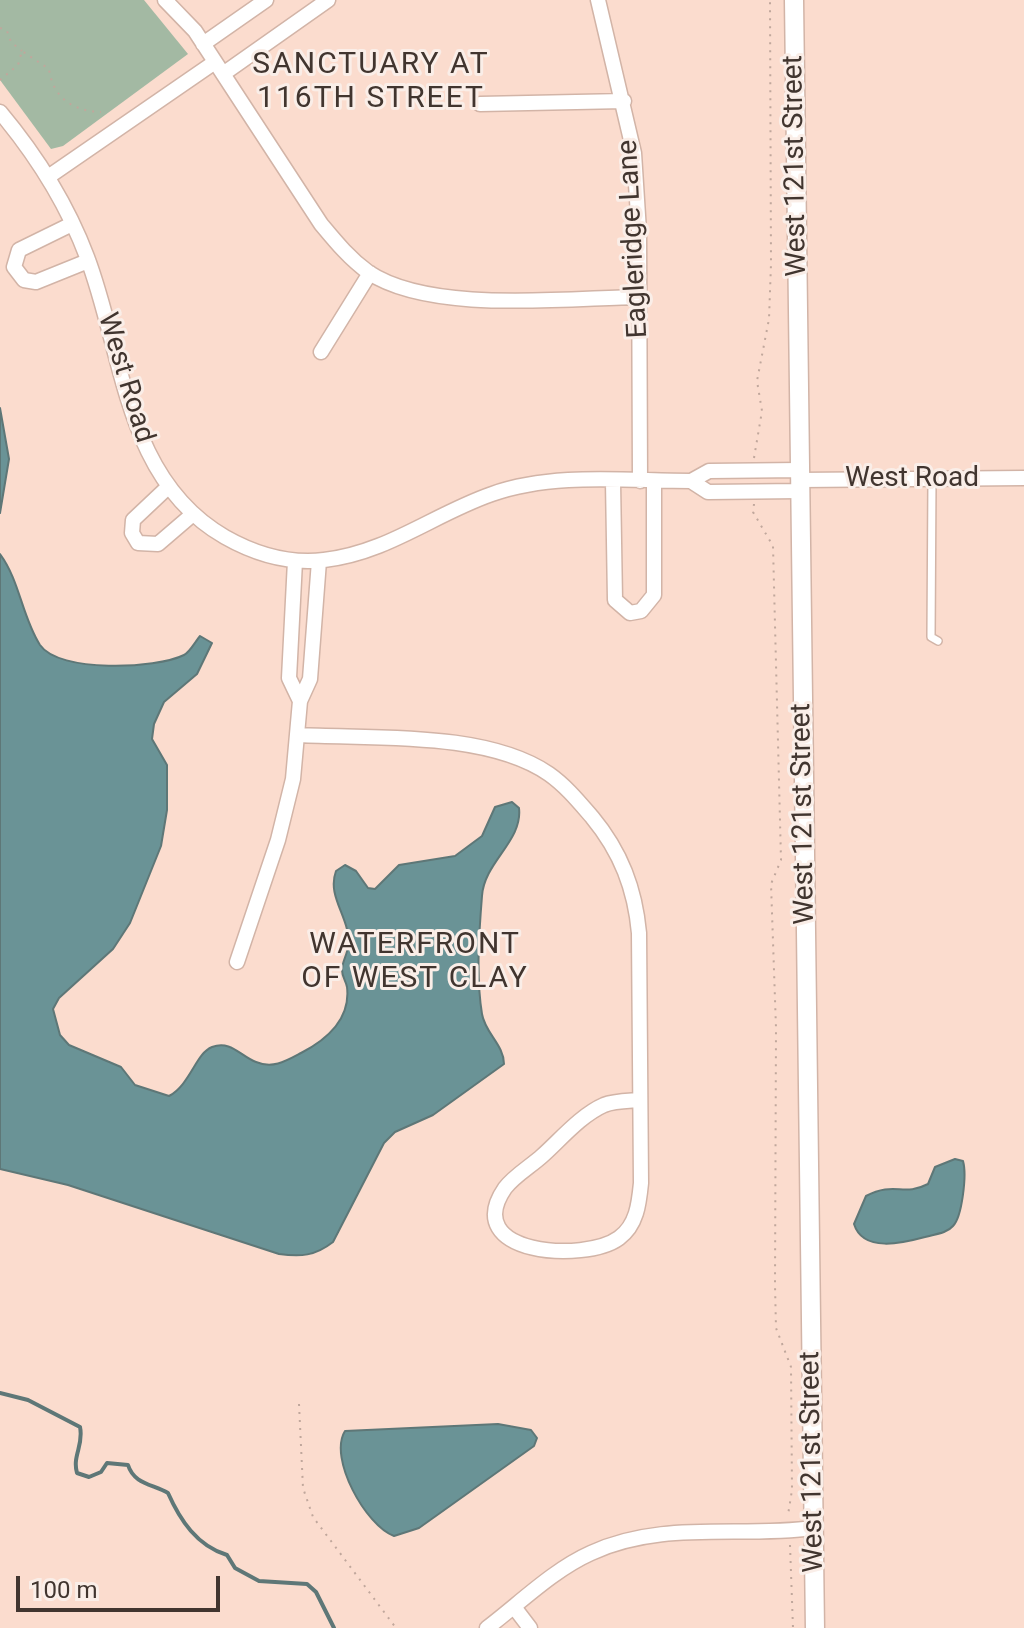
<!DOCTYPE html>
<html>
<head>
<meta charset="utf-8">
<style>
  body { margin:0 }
  #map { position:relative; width:1024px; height:1628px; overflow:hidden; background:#fbdcce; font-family:Roboto,sans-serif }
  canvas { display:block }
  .scale { position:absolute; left:16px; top:1576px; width:204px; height:36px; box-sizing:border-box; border:4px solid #41352f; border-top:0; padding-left:10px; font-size:24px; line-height:28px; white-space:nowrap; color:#41352f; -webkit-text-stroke:6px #faeee8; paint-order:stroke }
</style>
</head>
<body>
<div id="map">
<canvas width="1024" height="1628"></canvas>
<div class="scale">100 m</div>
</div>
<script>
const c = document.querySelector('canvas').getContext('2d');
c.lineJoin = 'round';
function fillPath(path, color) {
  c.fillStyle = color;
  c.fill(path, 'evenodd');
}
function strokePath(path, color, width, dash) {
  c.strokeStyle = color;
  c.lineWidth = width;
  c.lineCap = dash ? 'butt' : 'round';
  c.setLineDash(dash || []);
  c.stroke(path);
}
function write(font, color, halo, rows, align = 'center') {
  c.font = font + ' Roboto,sans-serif';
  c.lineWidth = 6;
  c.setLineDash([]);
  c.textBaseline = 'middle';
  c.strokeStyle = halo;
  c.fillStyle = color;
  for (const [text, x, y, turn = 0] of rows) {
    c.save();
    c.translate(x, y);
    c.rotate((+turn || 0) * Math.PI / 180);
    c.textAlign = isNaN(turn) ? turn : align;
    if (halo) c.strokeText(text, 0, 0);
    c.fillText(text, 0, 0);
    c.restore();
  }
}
fillPath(new Path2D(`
  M0,0H144L188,54L63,146L51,149L0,80Z`), '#a3b9a3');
const water = new Path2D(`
  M0,408L9,459L0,513Z
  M0,554C20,581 22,617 40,645C59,673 156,669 184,655C190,652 195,642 200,636L212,643L197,674L164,702L154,724L152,739L167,765V810L161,846L130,923L113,949L59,998L53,1009L60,1035L69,1045L121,1067L135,1085L169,1096C190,1085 196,1053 212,1047C231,1040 240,1056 256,1062C273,1069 286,1061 301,1053C326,1040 351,1020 347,987C346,981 342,977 342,970C342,962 347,955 348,947C352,919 326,898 336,871L345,865L356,871L368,888L375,889L399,865L455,856L482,836L495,807L512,802L519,808C523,841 484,862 482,896C479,933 476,977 482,1014C485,1033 504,1045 504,1064L433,1115L395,1132L384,1143L333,1242C315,1256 301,1257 279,1254L68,1185L0,1169Z
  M955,1159L963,1161C967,1175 962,1217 953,1226C946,1234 934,1234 925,1237C903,1243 863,1253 854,1224L866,1196C895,1181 903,1197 928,1184L935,1167Z
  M498,1424L531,1430L537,1438L534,1446L419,1528L394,1536C366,1526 328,1458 345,1431Z`);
fillPath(water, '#6a9396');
strokePath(water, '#5e7777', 2);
strokePath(new Path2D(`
  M0,1393L28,1400L80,1427C84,1445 72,1456 77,1473L89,1477L101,1472L107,1463L128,1465C134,1484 152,1484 168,1493C180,1520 197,1546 227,1555L235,1568L259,1581L307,1584L316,1592L334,1628`), '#5e7777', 4);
const service = new Path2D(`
  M932,479L931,637L938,641`);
const minor = new Path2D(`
  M165,0L195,31L321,224C336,242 349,258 368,272C430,314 566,298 640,297
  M598,0L634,153L639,231L640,481
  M203,44L266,0
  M223,74L328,0
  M480,104L624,101
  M0,112C36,155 67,204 87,257C124,354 124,479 225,537C255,554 290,564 324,560C387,553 434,514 492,494C554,472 627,481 691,481L709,471L800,470
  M48,177L215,62
  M72,224L19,250L14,267L24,280L36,282L88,261
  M321,352L370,273
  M800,480L1024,478
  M691,481L708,492L800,491
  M613,482L615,600L630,613L641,611L654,595V481
  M168,487L133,520L132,533L138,543L158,544L193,514
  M295,561L289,678L300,701
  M300,735C373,739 487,731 549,774C566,786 579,802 592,817C621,852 635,889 639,933L641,1183C639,1203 637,1225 619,1238C585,1263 459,1255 505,1188C514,1176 531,1166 542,1156C560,1140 581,1115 604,1105C614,1101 629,1101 640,1100
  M237,962L278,840L293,779L300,701L310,679L319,561
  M514,1607L530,1628
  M487,1628C520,1603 553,1570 591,1553C662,1520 739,1538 814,1528`);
const tertiary = new Path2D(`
  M794,0L815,1628`);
strokePath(service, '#d2b4a7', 10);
strokePath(minor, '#d2b4a7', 17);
strokePath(tertiary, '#d2b4a7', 21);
strokePath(new Path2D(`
  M0,28L7,31L11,42L22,51
  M0,80L18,65L22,51L49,69C53,98 73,111 101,112
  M754,458L762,411L757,381L769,319L771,264L770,0
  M754,504L753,512L773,546L781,860L771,884L776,1028L775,1285L776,1328L791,1367L792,1490L788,1515
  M299,1404L303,1488L313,1517L396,1628
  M790,1545L793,1628`), '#c0a79c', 2, [2, 6]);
strokePath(service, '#fff', 7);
strokePath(minor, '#fff', 14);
strokePath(tertiary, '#fff', 18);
write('28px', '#41352f', '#faeee8', [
  ["West 121st Street",796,166,-91],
  ["Eagleridge Lane",634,239,-93],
  ["West Road",125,378,73],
  ["West Road",912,479],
  ["West 121st Street",804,814,-91],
  ["West 121st Street",813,1462,-91]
]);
c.letterSpacing = '2px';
write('30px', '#41352f', '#faeee8', [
  ["SANCTUARY AT",371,65],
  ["116TH STREET",371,99],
  ["WATERFRONT",415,945],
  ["OF WEST CLAY",415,979]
]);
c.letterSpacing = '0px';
</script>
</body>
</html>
